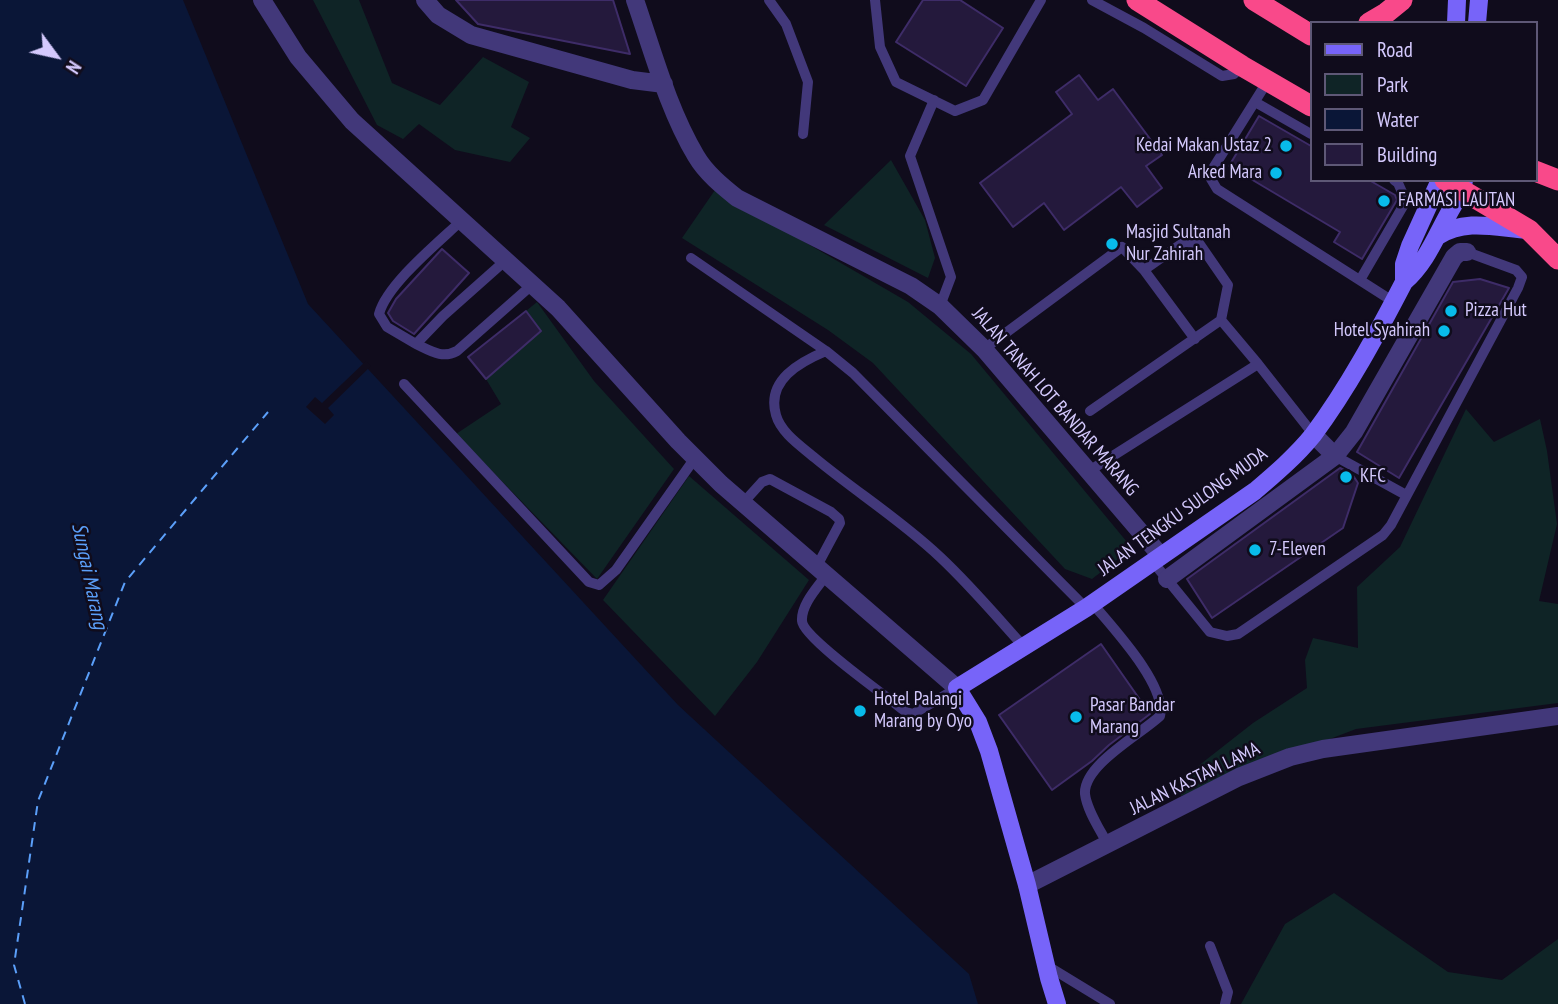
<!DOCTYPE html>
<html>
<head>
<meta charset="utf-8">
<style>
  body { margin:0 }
  #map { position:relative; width:1558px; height:1004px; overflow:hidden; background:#100c1c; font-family:"PT Sans Narrow",sans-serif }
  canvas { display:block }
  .legend { position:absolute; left:1310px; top:21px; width:228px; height:161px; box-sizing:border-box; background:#100c1c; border:2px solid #5e5876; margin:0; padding:9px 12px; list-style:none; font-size:21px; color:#d4c9fd }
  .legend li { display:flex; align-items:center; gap:14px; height:35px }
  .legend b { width:35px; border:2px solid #5e5876 }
  .north { position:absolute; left:21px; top:21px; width:70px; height:70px; -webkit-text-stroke:5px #100c1c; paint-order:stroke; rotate:123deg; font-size:19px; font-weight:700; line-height:28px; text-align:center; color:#d4c9fd }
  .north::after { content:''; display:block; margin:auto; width:24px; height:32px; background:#d4c9fd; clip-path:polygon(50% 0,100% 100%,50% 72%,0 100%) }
</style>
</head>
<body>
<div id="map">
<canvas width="1558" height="1004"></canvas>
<ul class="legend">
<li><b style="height:9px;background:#7764f9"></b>Road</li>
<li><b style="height:19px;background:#0f2426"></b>Park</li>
<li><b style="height:19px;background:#0a1637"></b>Water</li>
<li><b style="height:19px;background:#24193c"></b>Building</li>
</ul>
<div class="north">N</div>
</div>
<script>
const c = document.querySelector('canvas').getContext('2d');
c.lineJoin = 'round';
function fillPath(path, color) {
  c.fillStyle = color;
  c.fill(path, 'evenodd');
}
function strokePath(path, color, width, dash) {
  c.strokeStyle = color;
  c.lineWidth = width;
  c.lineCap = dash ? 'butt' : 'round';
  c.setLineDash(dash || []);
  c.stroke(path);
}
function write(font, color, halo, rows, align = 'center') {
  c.font = font + ' "PT Sans Narrow",sans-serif';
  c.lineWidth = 5;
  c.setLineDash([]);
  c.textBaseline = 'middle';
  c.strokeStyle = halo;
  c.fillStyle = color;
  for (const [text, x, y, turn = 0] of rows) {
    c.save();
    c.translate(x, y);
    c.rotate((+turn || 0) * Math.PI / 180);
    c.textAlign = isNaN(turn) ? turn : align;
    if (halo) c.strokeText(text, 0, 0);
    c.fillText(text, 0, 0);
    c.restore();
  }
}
fillPath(new Path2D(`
  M313,0H359L392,83L440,105L483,57L529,82L511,127L530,138L510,162L455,150L419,124L403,139L377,125Z
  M891,160L925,220L935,258L928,278L824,225Z
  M715,190L908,302L971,354L1132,548L1092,579L1065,569L873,363L828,330L682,238Z
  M537,302L594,381L674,469L597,579L456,434L501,404L486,379L540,331L526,311Z
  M1466,409L1494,442L1540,419L1547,451L1557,524L1539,601L1558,604V703L1356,729L1181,796L1179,781L1253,723L1307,688L1305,660L1313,638L1358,648L1357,587L1400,547Z
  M689,476L809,580L757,662L715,716L603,600Z
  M1334,893L1448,972L1502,980L1558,939V1004H1241L1285,924Z`), '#0f2426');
fillPath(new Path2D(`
  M0,0H183L308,304L678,705L969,974L978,1004H0Z`), '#0a1637');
fillPath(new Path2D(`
  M366,361L371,366L328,408L334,415L325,424L306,407L315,397L322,403Z`), '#100c1c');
strokePath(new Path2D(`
  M25,1004L14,965L38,801L125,582L268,412`), '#5b9ff9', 2, [9, 7]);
const building = new Path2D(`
  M456,0H613L630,54L478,24Z
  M923,0H960L1003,28L966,86L896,42Z
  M1079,75L1098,100L1113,89L1162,155L1146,166L1162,188L1137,207L1121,187L1064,230L1044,203L1013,227L980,183L1072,114L1056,92Z
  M1259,116L1311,146V180H1369L1395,195L1397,200L1362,259L1334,242L1340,232L1229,166Z
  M442,249L469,273L414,334L393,321L388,313L396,299Z
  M1480,279L1509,288L1399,478L1357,452L1453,282Z
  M526,311L541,331L486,379L468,357Z
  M1340,468L1352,474L1358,483L1343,528L1212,618L1187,579Z
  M1101,644L1150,714L1109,745L1092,761L1052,790L999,715Z`);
fillPath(building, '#24193c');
strokePath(building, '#3e2c68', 2);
strokePath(new Path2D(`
  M769,0L786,24L808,82L803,134
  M875,0L880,47L896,82L955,111L983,100L1041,0
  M1092,0L1144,28L1222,76L1234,74L1242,66
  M1267,82L1212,170L1211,179L1217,189L1394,302
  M934,100L910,156L951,277L940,306
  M1255,102L1311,134
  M691,258L826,351L853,373L1086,608
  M506,260L443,316L416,344C431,351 442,359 457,351L533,284
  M1144,270L1195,339
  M1360,280L1406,201L1398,183L1394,180
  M416,344L387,327L379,314C387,284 439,242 462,220
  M984,349L1122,247L1144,270L1184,242L1199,243L1228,285L1221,320L1258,364
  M826,351C800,362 766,380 776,415C781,433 801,446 815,458C856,492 901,520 940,557C970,585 997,617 1024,647
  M404,384L589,582L599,585L616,570L695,458
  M1090,411L1221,320
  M1335,456L1406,495
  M1089,471L1258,364L1313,434
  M743,503L762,482L770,479L831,512L839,519L840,523L817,566
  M1153,562L1210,632L1227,636L1238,634L1383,535L1391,525L1518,288L1522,277L1516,270L1467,252
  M827,574C818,587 801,604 802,621C803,638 889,698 906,712L913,714L957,688
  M1093,604C1112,627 1167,685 1160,716C1141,734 1083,765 1085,794C1087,811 1101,831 1108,845
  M1210,946L1228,992L1225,1004
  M1046,965L1110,1004`), '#42387a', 10);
strokePath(new Path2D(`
  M262,0L298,57L352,121L558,308L678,441L721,484L957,688
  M425,0L438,15L471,35L632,80L664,84
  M635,0C653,52 668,109 696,156C706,173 722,186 737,198L911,286L940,306L984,349L1161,556
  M1313,434L1335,456L1354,432L1454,257L1460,252H1467
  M1167,579L1335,456
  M1027,885L1239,777L1290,757L1323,749L1558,716`), '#42387a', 18);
strokePath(new Path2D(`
  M1456,23L1457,0
  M1477,23L1479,0
  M1438,236C1466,218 1497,228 1529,230
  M1404,282V264L1410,246L1440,180
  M1057,1004L1049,978L1027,885L989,751L978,722L957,688L1086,608L1255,491C1275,474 1296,456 1313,435C1348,388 1377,334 1404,282C1428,261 1437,233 1453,206C1458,196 1463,192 1464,180`), '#7764f9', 18);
strokePath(new Path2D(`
  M1137,0L1242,66L1311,106
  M1254,0L1311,35
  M1369,23L1386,13L1402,0
  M1535,171L1558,180
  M1445,180L1529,230L1558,259`), '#f9498a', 21);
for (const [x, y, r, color] of [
  [1286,146,7,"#08bbea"],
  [1276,173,7,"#08bbea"],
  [1384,201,7,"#08bbea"],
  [1112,244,7,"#08bbea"],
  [1451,311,7,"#08bbea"],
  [1444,331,7,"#08bbea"],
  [1346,477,7,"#08bbea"],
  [1255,550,7,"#08bbea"],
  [860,711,7,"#08bbea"],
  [1076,717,7,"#08bbea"]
]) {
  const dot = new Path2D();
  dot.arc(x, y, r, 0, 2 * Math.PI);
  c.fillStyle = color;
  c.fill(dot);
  strokePath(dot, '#100c1c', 2.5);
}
write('19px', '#d4c9fd', '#100c1c', [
  ["Kedai Makan Ustaz 2",1272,146,"right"],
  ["Arked Mara",1262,173,"right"],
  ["FARMASI LAUTAN",1398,201],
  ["Masjid Sultanah",1126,233],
  ["Nur Zahirah",1126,255],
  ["Pizza Hut",1465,311],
  ["Hotel Syahirah",1430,331,"right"],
  ["KFC",1360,477],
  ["7-Eleven",1269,550],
  ["Hotel Palangi",874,700],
  ["Marang by Oyo",874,722],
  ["Pasar Bandar",1090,706],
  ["Marang",1090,728]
], 'left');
write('19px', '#d4c9fd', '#100c1c', [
  ["JALAN TANAH LOT BANDAR MARANG",1055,402,49],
  ["JALAN TENGKU SULONG MUDA",1183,512,-36],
  ["JALAN KASTAM LAMA",1195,779,-26]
]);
write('italic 21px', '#5b9ff9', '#100c1c', [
  ["Sungai Marang",89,576,78]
]);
</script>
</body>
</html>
